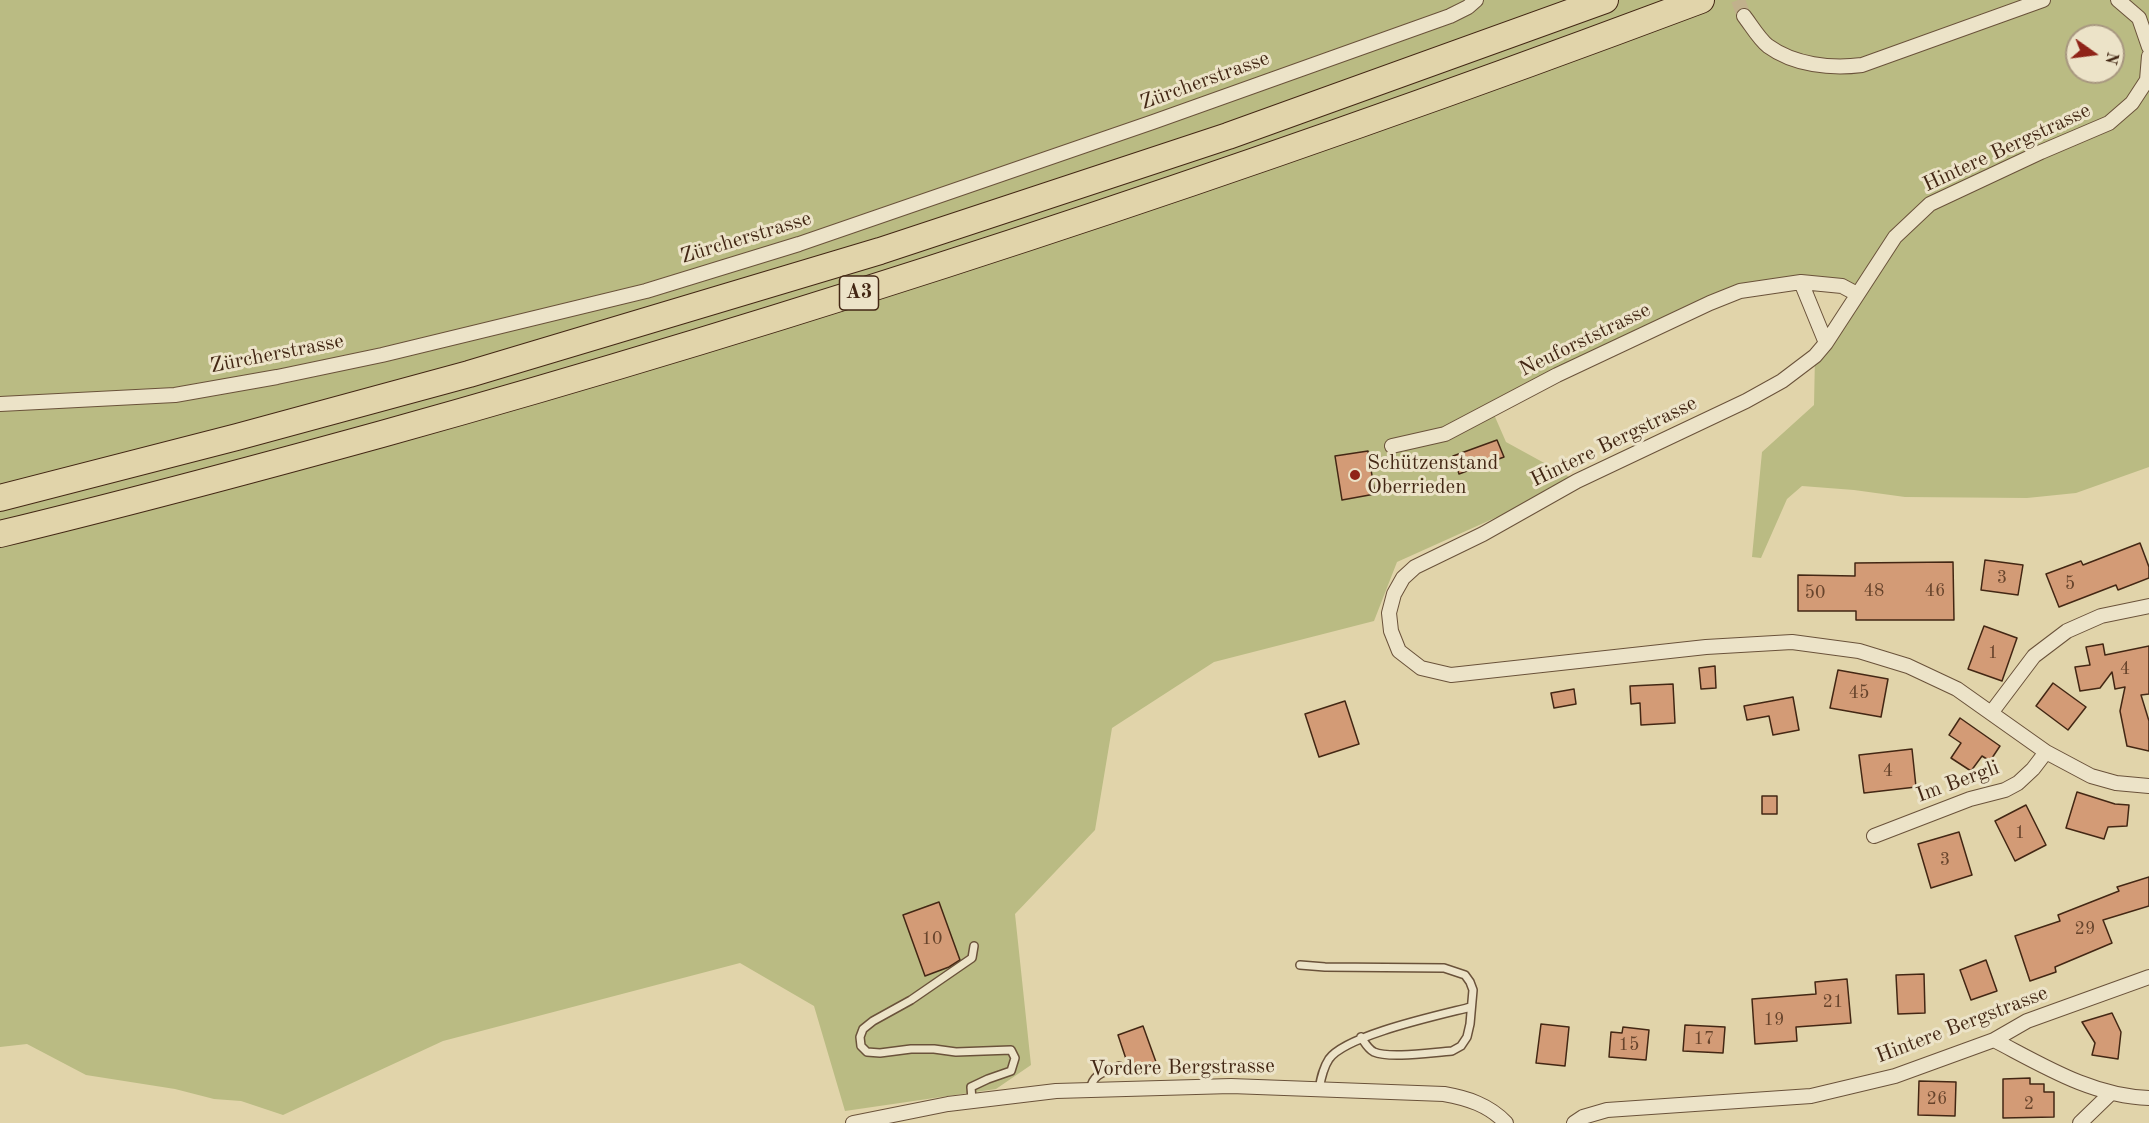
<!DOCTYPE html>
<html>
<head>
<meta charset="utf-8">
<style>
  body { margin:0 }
  #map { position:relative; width:2149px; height:1123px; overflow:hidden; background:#e1d4aa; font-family:"Old Standard TT",serif }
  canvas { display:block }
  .north { position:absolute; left:2065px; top:24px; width:60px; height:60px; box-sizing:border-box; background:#ece3c8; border:2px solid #a89880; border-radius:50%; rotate:104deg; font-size:16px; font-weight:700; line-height:24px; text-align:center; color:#432714 }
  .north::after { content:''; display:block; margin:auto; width:21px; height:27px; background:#8f2418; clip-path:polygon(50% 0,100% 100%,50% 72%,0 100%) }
</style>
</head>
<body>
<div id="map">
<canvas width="2149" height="1123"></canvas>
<div class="north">N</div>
</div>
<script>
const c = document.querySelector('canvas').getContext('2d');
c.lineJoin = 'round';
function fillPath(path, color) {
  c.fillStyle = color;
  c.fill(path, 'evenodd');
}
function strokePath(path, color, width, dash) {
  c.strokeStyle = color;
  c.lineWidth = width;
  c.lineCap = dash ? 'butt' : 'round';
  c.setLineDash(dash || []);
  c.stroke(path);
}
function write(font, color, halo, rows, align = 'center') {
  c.font = font + ' "Old Standard TT",serif';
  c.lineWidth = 6;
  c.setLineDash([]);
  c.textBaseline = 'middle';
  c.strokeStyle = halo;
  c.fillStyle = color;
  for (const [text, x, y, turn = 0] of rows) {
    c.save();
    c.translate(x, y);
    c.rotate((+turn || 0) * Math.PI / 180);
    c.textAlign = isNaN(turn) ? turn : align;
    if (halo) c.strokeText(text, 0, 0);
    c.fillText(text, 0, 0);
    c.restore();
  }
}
fillPath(new Path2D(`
  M0,0H2149V467L2076,493L2027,498L1905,497L1854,490L1802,486L1787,499L1761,558L1752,557L1762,452L1814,405L1815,356L1857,294L1842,286L1740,291L1492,410L1506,442L1577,481L1397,562L1374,621L1214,662L1112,728L1095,830L1015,914L1031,1065L996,1089L845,1111L814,1006L740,963L443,1041L283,1115L241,1101L214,1099L175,1089L86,1075L27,1044L0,1047ZM2077,36H2113V72H2077Z`), '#babb83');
const building = new Path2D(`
  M1497,440L1504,457L1459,474L1453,456Z
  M1368,451L1375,494L1342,500L1335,456Z
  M2140,543L2149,567V578L2118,590L2116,585L2059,607L2046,574L2081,561L2083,565Z
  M1985,560L2023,565L2018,595L1981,590Z
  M1953,562L1954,620H1856V611H1798V575L1855,576V563Z
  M1984,626L2017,638L2002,681L1968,669Z
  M2103,644L2105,655L2149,646V694L2141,695L2149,721V751L2127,746L2120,711L2125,687L2115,689L2112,672L2100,688L2080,691L2075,667L2090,665L2086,647Z
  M1715,666L1716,688L1701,689L1699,668Z
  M1838,670L1888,679L1881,717L1830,708Z
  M2053,683L2086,707L2068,730L2036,706Z
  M1673,684L1675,723L1641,725L1640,703L1631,704L1630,686Z
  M1574,689L1576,704L1554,708L1551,693Z
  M1793,697L1799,730L1773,735L1769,716L1747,720L1744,706Z
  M1345,701L1359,744L1319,757L1305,714Z
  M1960,718L2000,746L1990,761L1982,756L1971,771L1951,758L1961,743L1949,735Z
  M1912,749L1916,787L1864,793L1859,755Z
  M2077,792L2115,804L2129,805L2127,826L2108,827L2104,839L2066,828Z
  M1762,796H1777V814H1762Z
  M2026,805L2046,845L2015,861L1995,821Z
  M1959,832L1972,875L1931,888L1918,844Z
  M2149,877V906L2103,920L2112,943L2055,967L2056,972L2030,981L2015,936L2060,921L2058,915L2119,891L2117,887Z
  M939,902L960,960L949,967L925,976L903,915Z
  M1986,960L1997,991L1971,1000L1960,970Z
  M1924,974L1925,1013L1898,1014L1896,975Z
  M1847,979L1851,1023L1796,1027L1797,1041L1755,1044L1752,999L1816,994L1815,982Z
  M2112,1013L2121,1032L2118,1059L2092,1055L2095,1043L2082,1022Z
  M1541,1024L1569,1027L1565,1066L1536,1063Z
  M1685,1025L1725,1027L1723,1053L1683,1051Z
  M1143,1026L1156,1062L1130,1071L1118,1035Z
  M1623,1027L1649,1030L1646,1060L1609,1057L1611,1032L1622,1033Z
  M2030,1078V1084H2044V1092H2054V1117L2003,1118V1079Z
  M1919,1081L1956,1082L1955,1116L1918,1115Z`);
fillPath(building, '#d39b76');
strokePath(building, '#432714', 1.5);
strokePath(new Path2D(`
  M1738,0L1744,16`), '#c1b18c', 14, [14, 7]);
const service = new Path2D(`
  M1300,965L1325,967L1444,968L1465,975L1470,982L1473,990L1470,1024L1467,1037L1461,1046L1452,1051C1434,1052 1390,1059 1374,1052C1368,1049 1365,1043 1361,1037
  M1319,1089C1321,1078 1323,1068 1329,1059C1346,1035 1440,1015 1471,1007
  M1090,1090C1093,1073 1105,1072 1119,1066
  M972,1100L971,1087L988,1079L1011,1071L1015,1058L1011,1050L956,1052L934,1049H911L880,1053L867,1052L861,1046L860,1037L863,1029L873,1021L911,1000L972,958L974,946`);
const minor = new Path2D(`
  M2118,0L2139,18L2149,47
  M1744,16C1751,25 1759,39 1768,46C1794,65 1831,69 1862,65L2043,0
  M2149,56L2147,80L2132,103L2109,123L2041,152L1930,204L1895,237L1826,343L1815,356L1782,381L1746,401L1577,481L1483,534L1415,567L1403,578L1394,594L1389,613L1391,631L1399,651L1421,668L1451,675L1706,647L1792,642L1859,651L1908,666L1957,689L2046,752L2091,776L2116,783L2149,786
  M1801,282L1826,343
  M0,404L175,395L277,377L382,355L646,291L799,244L1153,122L1450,16L1468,7L1476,0
  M1392,446L1445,434L1557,375L1710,303L1740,291L1801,282L1842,286L1857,294
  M1991,713L2034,656L2067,631L2101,616L2149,606
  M1874,836L1970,799L2005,790L2018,783L2033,769L2046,752
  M1994,1040C2044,1066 2092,1096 2149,1098
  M853,1123L948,1104L1056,1091L1231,1086L1444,1094C1467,1098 1489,1105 1506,1123
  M1574,1123L1583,1117L1607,1110L1811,1096L1895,1076L1994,1040L2027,1021L2149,977
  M2080,1123L2110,1094`);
const motorway = new Path2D(`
  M0,498L237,437L469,374L880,251L1228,136L1605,0
  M0,534C128,503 255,469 382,434C828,310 1267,163 1701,0`);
strokePath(service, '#6a523a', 10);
strokePath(minor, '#6a523a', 16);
strokePath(motorway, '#432714', 28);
strokePath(service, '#ece3c8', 7);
strokePath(minor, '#ece3c8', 14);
strokePath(motorway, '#e1d4aa', 26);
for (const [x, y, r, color] of [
  [1355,475,6,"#8f2418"]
]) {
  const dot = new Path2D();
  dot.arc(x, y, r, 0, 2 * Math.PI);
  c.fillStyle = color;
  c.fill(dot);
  strokePath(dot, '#ece3c8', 2);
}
write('18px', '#67442c', null, [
  ["3",2002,578],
  ["5",2070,584],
  ["48",1874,591],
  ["46",1935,591],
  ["50",1815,593],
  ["1",1993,653],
  ["4",2125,669],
  ["45",1859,693],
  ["4",1888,771],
  ["1",2020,833],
  ["3",1945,860],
  ["29",2085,929],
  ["10",932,939],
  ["21",1833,1002],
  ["19",1774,1020],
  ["17",1704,1039],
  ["15",1629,1045],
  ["26",1937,1099],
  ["2",2029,1104]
]);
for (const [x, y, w] of [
  [859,293,39]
]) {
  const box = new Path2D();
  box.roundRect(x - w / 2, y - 17, w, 34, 4.5);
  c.fillStyle = '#ece3c8';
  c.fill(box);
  strokePath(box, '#432714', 1.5);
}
write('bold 20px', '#432714', null, [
  ["A3",859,293]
]);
write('21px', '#432714', '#ece3c8', [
  ["Zürcherstrasse",1205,81,-20],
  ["Hintere Bergstrasse",2007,148,-25],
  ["Zürcherstrasse",746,238,-17],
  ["Neuforststrasse",1585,340,-26],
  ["Zürcherstrasse",277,354,-11],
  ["Hintere Bergstrasse",1614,442,-26],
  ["Im Bergli",1958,782,-20],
  ["Hintere Bergstrasse",1962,1025,-21],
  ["Vordere Bergstrasse",1182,1068,-1]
]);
write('21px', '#432714', '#ece3c8', [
  ["Schützenstand",1367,463],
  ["Oberrieden",1367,487]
], 'left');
</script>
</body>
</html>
